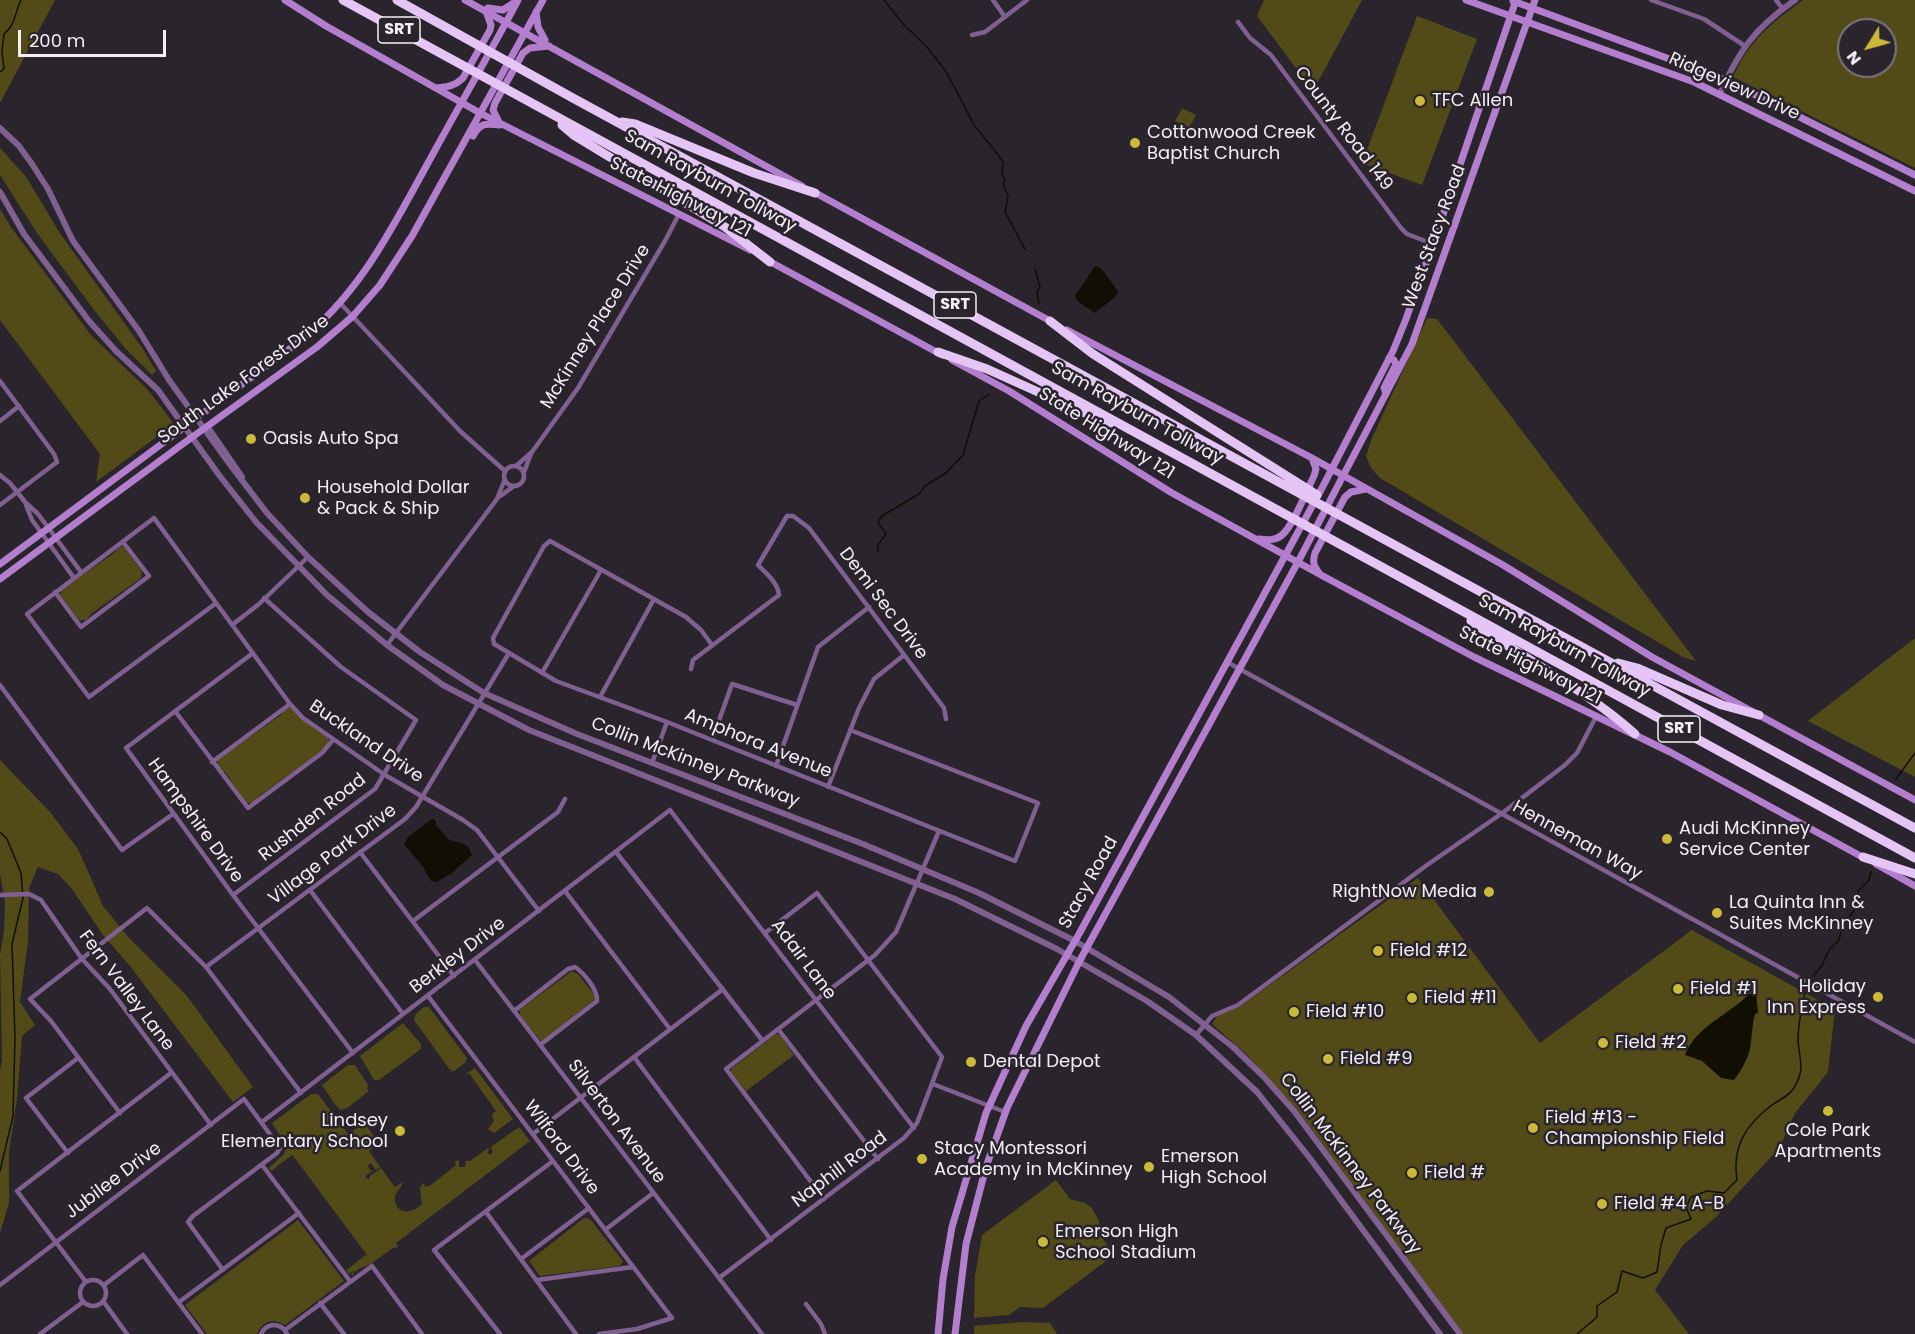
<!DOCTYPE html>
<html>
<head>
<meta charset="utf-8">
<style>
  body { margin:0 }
  #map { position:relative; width:1915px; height:1334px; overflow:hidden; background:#2a252d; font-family:Poppins,sans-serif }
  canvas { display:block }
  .north { position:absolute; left:1837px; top:18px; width:60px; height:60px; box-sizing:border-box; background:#2a252d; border:2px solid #7a767d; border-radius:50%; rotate:233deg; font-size:16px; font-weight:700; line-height:24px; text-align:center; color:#f3eff5 }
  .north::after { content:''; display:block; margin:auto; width:21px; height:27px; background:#ccb939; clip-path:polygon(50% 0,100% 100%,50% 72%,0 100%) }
  .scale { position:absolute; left:18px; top:30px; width:148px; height:27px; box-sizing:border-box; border:3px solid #f3eff5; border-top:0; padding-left:8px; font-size:18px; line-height:21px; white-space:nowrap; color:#f3eff5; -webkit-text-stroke:4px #2a252d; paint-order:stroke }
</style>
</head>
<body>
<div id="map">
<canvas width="1915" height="1334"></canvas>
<div class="north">N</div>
<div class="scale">200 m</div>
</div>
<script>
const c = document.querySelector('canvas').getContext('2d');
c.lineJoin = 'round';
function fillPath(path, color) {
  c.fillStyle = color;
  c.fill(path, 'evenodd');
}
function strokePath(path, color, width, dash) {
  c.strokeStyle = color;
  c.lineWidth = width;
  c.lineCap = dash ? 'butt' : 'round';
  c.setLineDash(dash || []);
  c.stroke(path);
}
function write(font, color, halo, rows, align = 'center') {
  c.font = font + ' Poppins,sans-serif';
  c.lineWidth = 5;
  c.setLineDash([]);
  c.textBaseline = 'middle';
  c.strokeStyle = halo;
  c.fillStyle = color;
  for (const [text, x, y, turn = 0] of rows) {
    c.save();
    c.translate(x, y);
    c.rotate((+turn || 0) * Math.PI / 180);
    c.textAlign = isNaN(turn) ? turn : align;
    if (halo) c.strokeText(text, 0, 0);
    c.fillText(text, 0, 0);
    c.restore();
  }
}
fillPath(new Path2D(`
  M0,0H55L0,103Z
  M1264,0H1362L1313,91L1257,16Z
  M1803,0H1915V168L1733,77C1750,39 1771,24 1803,0ZM1849,30H1885V66H1849Z
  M1417,16L1477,39L1422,185L1362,163Z
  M1182,108L1196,115L1189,128L1175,121Z
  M0,148L27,178L59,232L143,349L156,371L152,375L125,348L94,310L37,233L0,175Z
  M0,209L11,227L91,335L148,390L174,424L96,482L100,454L0,320Z
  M1427,318L1437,319L1463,353L1696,661L1683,657L1380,478L1371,468L1366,456L1372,438Z
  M123,546L142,571L141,578L92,613L86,620H79L60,595L61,590L114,553L119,547Z
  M1915,638V777L1808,721Z
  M288,708H292C304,721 313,728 328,738L329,742L324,749L258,797V799L252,803H246L225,772H223L218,765L217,760L281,715L282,712Z
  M0,760L50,812L78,849L103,906L129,938L187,996L253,1087L233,1102L130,966L103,935L72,889L58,874L38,867L29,888L28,941L20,1002L35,1025L22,1036L17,1098L9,1152V1203L0,1233V1070L2,1062L0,955L4,931L5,901L0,874Z
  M1418,878L1540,1043L1692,930L1836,1010L1834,1017L1828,1072L1795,1113L1780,1147L1715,1218L1683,1245L1655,1290L1689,1334H1463L1298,1111L1247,1055L1212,1024L1217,1016L1239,1007Z
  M572,971L578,974L595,996L594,1000L543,1041H541L521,1017L519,1010Z
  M424,1007H429L467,1058L465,1063L454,1071L450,1070L414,1020L415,1015Z
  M403,1023L421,1044V1049L379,1080H374L360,1056Z
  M776,1034L780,1035L794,1055L746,1091L731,1073V1069Z
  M348,1065H355L368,1085L367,1089L369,1091L347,1108L341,1110L337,1107L322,1085Z
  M475,1068L513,1119L494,1133L488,1129L494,1121L492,1114L496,1111L469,1073L464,1075Z
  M311,1094H318L348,1134L365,1123L378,1144L369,1151L380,1167L376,1170L371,1163L367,1166L371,1171L375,1170L366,1175V1178L369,1179L370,1176L381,1168L395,1187L403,1182C401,1189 394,1192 395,1200C397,1216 414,1213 422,1204L420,1188L423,1183L426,1187L431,1185L456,1165L455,1161L459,1160V1167H465L466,1161H470L488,1148L489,1150L487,1152L490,1155L493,1152L491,1147L516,1129L520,1128L530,1141L396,1243L398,1247L393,1248L369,1265L362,1267L353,1273V1277L351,1274L356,1269L349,1274L344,1267L347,1270L364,1256L367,1255L297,1161L292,1155L271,1171L269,1168L283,1155L287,1147L272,1123Z
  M1056,1180L1070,1199L1085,1203L1092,1208L1099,1221L1100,1235L1111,1250L1110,1258L1043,1308L1020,1307L1009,1315L974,1318L975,1276L982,1235Z
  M584,1218L590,1219L623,1261L620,1266L540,1276L529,1261Z
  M298,1220L344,1281L285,1325C273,1318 262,1321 257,1334H207L185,1305Z
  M1023,1322L1050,1323L1057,1334H974V1326Z`), '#524b18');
fillPath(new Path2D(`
  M1095,266L1101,268L1118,291L1116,296L1095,313L1077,301L1075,296Z
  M432,819L436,821V825L448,839C457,844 468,840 472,855L452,873L437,882L431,881L423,867L404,844L409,836Z
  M1756,992L1758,1013L1755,1014C1752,1025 1752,1037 1750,1049C1748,1059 1740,1072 1734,1080L1721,1078L1702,1061L1685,1055C1696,1026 1729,1015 1749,994Z`), '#110f03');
strokePath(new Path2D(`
  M884,0L904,25L927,47L947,73L974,125L1003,161L1002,173L1005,181L1003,184L1008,196L1005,212L1025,249
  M0,72L4,69L2,51L4,34C15,26 15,12 21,0
  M1035,269L1040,287L1037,292L1039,304
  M878,552V545L886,534L878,522L882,516L919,494L925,486L946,473L963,455L979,401L989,394
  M1896,779L1915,753
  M0,832L7,839L21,873L23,898L12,944L15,1038L13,1116L0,1171
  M1813,976L1821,967L1829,950L1839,940L1843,925L1854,911L1858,891L1869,880L1871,872
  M1577,1334L1597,1317V1306L1617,1292L1622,1271L1643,1278L1657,1272L1661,1245L1666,1228L1691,1219L1686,1207L1691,1197L1707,1191L1724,1193L1737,1180C1732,1147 1745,1125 1772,1105C1780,1099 1788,1097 1794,1088C1806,1068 1799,1060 1798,1039C1798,1023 1802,1008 1805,993`), '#110f03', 1.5);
strokePath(new Path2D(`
  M993,0L1005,17
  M1651,0L1704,19L1745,46
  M1776,0L1783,9
  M1238,22L1250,38L1271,55L1401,228L1407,234L1433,244
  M972,35L985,32L1027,0
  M341,304L460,431L505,471
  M0,381L54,454L57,462L0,505
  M0,421L19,406
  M504 476a10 10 0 1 1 20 0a10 10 0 1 1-20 0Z
  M516,466L532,452L578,388L665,241L679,214
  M524,472L531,454
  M0,475L10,483L25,502L38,514L81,572
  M499,497L514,486
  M26,505L32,520L74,578
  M55,592L81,627L149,576L123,542
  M215,604L89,697L27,614L154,518L290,704L303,718L385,775L463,820L477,830L539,911
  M232,625L259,604L308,557
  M387,645L497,499L505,479
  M712,645L701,630L686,617L550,541L544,546L493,638L494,644L556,681L667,722L1015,861L1038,803L850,730
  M253,653L126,748L233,895L353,1053
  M1227,662L1915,1042
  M691,669L693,660L779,595C778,583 767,574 758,565L787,516H793L809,528L944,708L946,719
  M542,673L601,570
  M0,685L122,850L173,814
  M600,697L654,599
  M175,711L248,808L322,753L333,740
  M712,740L732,684L797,705
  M212,762L290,704
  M652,763L667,722
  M776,766L818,647L869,607
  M828,787L859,708L874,679L904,655
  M360,852L454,976
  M616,852L762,1040
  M310,890L403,1014
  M565,891L670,1029
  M0,895L29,894L41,900L82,959L110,989L211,1125
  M233,895L375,789L416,720L341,667L264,598
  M413,921L558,812L565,799
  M475,960L762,1334
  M206,967L405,819L416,807L509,653
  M428,996L672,1318L637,1329L599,1334
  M514,1011L568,969L575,967C584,973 598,990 597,1001L540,1045
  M778,1029L878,1159
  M1196,1035L1212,1016L1238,1005L1427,865L1501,814L1565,765L1577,753L1597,715
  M634,1057L771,1240
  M933,1084L1005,1112
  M120,1113L51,1021L30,999L147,908L206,967L301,1093
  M262,1122L670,810L914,1128
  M533,1134L723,989
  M68,1153L26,1098L78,1058
  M262,1165L350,1281
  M824,1199L726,1069L875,955L896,932L939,831
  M486,1212L576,1334
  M605,1230L653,1193
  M521,1259L589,1208
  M719,1278L904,1138L917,1123L942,1057L817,893L765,933
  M80 1293a13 13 0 1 1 26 0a13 13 0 1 1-26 0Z
  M537,1280L633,1267
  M86,1282L17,1191L171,1073
  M0,1285L244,1099L280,1148L277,1153L193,1216L188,1222L223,1270
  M104,1285L143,1255L202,1334
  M103,1301L127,1334
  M179,1302L299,1213
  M320,1303L344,1334
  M806,1304L821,1324L825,1334
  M285,1330L372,1266L422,1334
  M40,1334L83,1302
  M261,1334C267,1322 281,1322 287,1334
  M500,1334L434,1250L553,1161`), '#806091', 4.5);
strokePath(new Path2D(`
  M1720,93C1740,49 1755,28 1795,0
  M0,128L19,146L32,164L48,189L73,241L139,331L169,380L231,466L267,513L308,557L368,612L420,652L484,693L577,734L863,844L979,893L1075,941L1169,997L1233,1047L1263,1076L1294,1111L1460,1334
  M0,192L24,234L89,321L116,351L158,390L219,475L256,522L327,595L387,645L443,685L529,730L955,899L1057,949L1147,1001L1196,1035L1257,1092L1309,1157L1440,1334
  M207,426L242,477`), '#806091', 6);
strokePath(new Path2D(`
  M285,0L326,26L480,113L750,250
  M465,0L802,186
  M1466,0L1694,82L1915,191
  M1513,1L1726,80L1915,175
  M488,8L503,10L515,2
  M536,12L538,27L545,40
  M436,88C447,87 455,86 463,78L490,30L491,25L486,11
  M499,122L493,110L495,103L523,53L530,48L549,46
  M473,136C480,123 485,123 500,125
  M812,191L1052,322
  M767,260L942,355
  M1067,330L1312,458L1503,565L1652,657L1915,800
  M952,360L1009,391L1172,493L1321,575L1474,657L1670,752L1866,859
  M1386,394L1384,388L1396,364L1394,360L1389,358
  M1259,539C1267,540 1275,541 1282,535C1293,526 1307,490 1314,476L1316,469L1312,458
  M0,564L296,344C362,293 394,224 434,152C462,101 491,51 518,0
  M1319,573C1314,566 1312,562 1315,553L1345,497L1351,492L1366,489
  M0,579L184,443L317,347L353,316L380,285L412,236L543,0
  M1876,864L1915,886
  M938,1334L943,1279L952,1227L986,1113L1026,1026L1079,934L1322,488L1393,351L1406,319L1433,244L1516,0
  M955,1334L966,1244L986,1167L1007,1108L1079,962L1298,562L1412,344L1535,0`), '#b37ece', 7);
strokePath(new Path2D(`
  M343,0L1915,858
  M397,0L571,97L1915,828
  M622,122L635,124L754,173L815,193
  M562,125L575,136L725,227L770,262
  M1050,321L1093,354L1317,495
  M938,352L987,369L1107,423H1117
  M1471,621C1525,660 1585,689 1635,734
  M1618,663L1637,668L1722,705L1759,715
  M1863,857L1915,874`), '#e5c5f6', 9);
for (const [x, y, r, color] of [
  [1420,101,6,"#ccb939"],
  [1135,143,6,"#ccb939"],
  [251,439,6,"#ccb939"],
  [305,498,6,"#ccb939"],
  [1667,839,6,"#ccb939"],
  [1489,892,6,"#ccb939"],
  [1717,913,6,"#ccb939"],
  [1378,951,6,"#ccb939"],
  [1678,989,6,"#ccb939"],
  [1878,997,6,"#ccb939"],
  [1412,998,6,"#ccb939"],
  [1294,1012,6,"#ccb939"],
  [1603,1043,6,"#ccb939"],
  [1328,1059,6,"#ccb939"],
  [971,1062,6,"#ccb939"],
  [1828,1111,6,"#ccb939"],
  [1533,1128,6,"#ccb939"],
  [400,1131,6,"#ccb939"],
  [922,1159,6,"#ccb939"],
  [1149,1167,6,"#ccb939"],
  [1412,1173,6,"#ccb939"],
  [1602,1204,6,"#ccb939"],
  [1043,1242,6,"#ccb939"]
]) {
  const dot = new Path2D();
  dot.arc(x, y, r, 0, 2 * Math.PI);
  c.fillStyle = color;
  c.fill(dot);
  strokePath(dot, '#2a252d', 2);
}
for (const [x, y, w] of [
  [399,30,42],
  [955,305,42],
  [1679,729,42]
]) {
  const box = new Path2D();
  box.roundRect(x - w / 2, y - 13, w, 26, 4.5);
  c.fillStyle = '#2a252d';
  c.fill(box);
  strokePath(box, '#f3eff5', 1.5);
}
write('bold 16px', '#f3eff5', null, [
  ["SRT",399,30],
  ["SRT",955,305],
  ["SRT",1679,729]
]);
write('18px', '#f3eff5', '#2a252d', [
  ["Ridgeview Drive",1734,87,24],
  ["County Road 149",1343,129,53],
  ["Sam Rayburn Tollway",710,182,29],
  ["State Highway 121",680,198,27],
  ["West Stacy Road",1435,237,-70],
  ["McKinney Place Drive",596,327,-58],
  ["South Lake Forest Drive",244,380,-36],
  ["Sam Rayburn Tollway",1137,414,29],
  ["State Highway 121",1106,434,32],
  ["Demi Sec Drive",883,604,53],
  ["Sam Rayburn Tollway",1564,647,29],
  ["State Highway 121",1530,666,26],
  ["Buckland Drive",366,742,34],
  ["Amphora Avenue",758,744,22],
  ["Collin McKinney Parkway",695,763,21],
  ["Rushden Road",313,818,-38],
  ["Hampshire Drive",195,821,54],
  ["Henneman Way",1577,841,29],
  ["Village Park Drive",333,855,-37],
  ["Stacy Road",1089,883,-61],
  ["Berkley Drive",458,956,-37],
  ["Adair Lane",803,960,53],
  ["Fern Valley Lane",126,991,53],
  ["Silverton Avenue",616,1122,53],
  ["Wilford Drive",561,1148,53],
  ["Collin McKinney Parkway",1350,1164,53],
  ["Naphill Road",840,1170,-37],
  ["Jubilee Drive",114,1181,-37]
]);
write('18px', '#f3eff5', '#2a252d', [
  ["TFC Allen",1432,101],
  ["Cottonwood Creek",1147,133],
  ["Baptist Church",1147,154],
  ["Oasis Auto Spa",263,439],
  ["Household Dollar",317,488],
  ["& Pack & Ship",317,509],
  ["Audi McKinney",1679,829],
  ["Service Center",1679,850],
  ["RightNow Media",1477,892,"right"],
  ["La Quinta Inn &",1729,903],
  ["Suites McKinney",1729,924],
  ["Field #12",1390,951],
  ["Holiday",1866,987,"right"],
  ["Inn Express",1866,1008,"right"],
  ["Field #1",1690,989],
  ["Field #11",1424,998],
  ["Field #10",1306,1012],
  ["Field #2",1615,1043],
  ["Field #9",1340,1059],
  ["Dental Depot",983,1062],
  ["Field #13 -",1545,1118],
  ["Championship Field",1545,1139],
  ["Lindsey",388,1121,"right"],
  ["Elementary School",388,1142,"right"],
  ["Cole Park",1828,1131,"center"],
  ["Apartments",1828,1152,"center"],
  ["Stacy Montessori",934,1149],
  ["Academy in McKinney",934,1170],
  ["Emerson",1161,1157],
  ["High School",1161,1178],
  ["Field #",1424,1173],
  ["Field #4 A-B",1614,1204],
  ["Emerson High",1055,1232],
  ["School Stadium",1055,1253]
], 'left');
</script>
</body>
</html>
